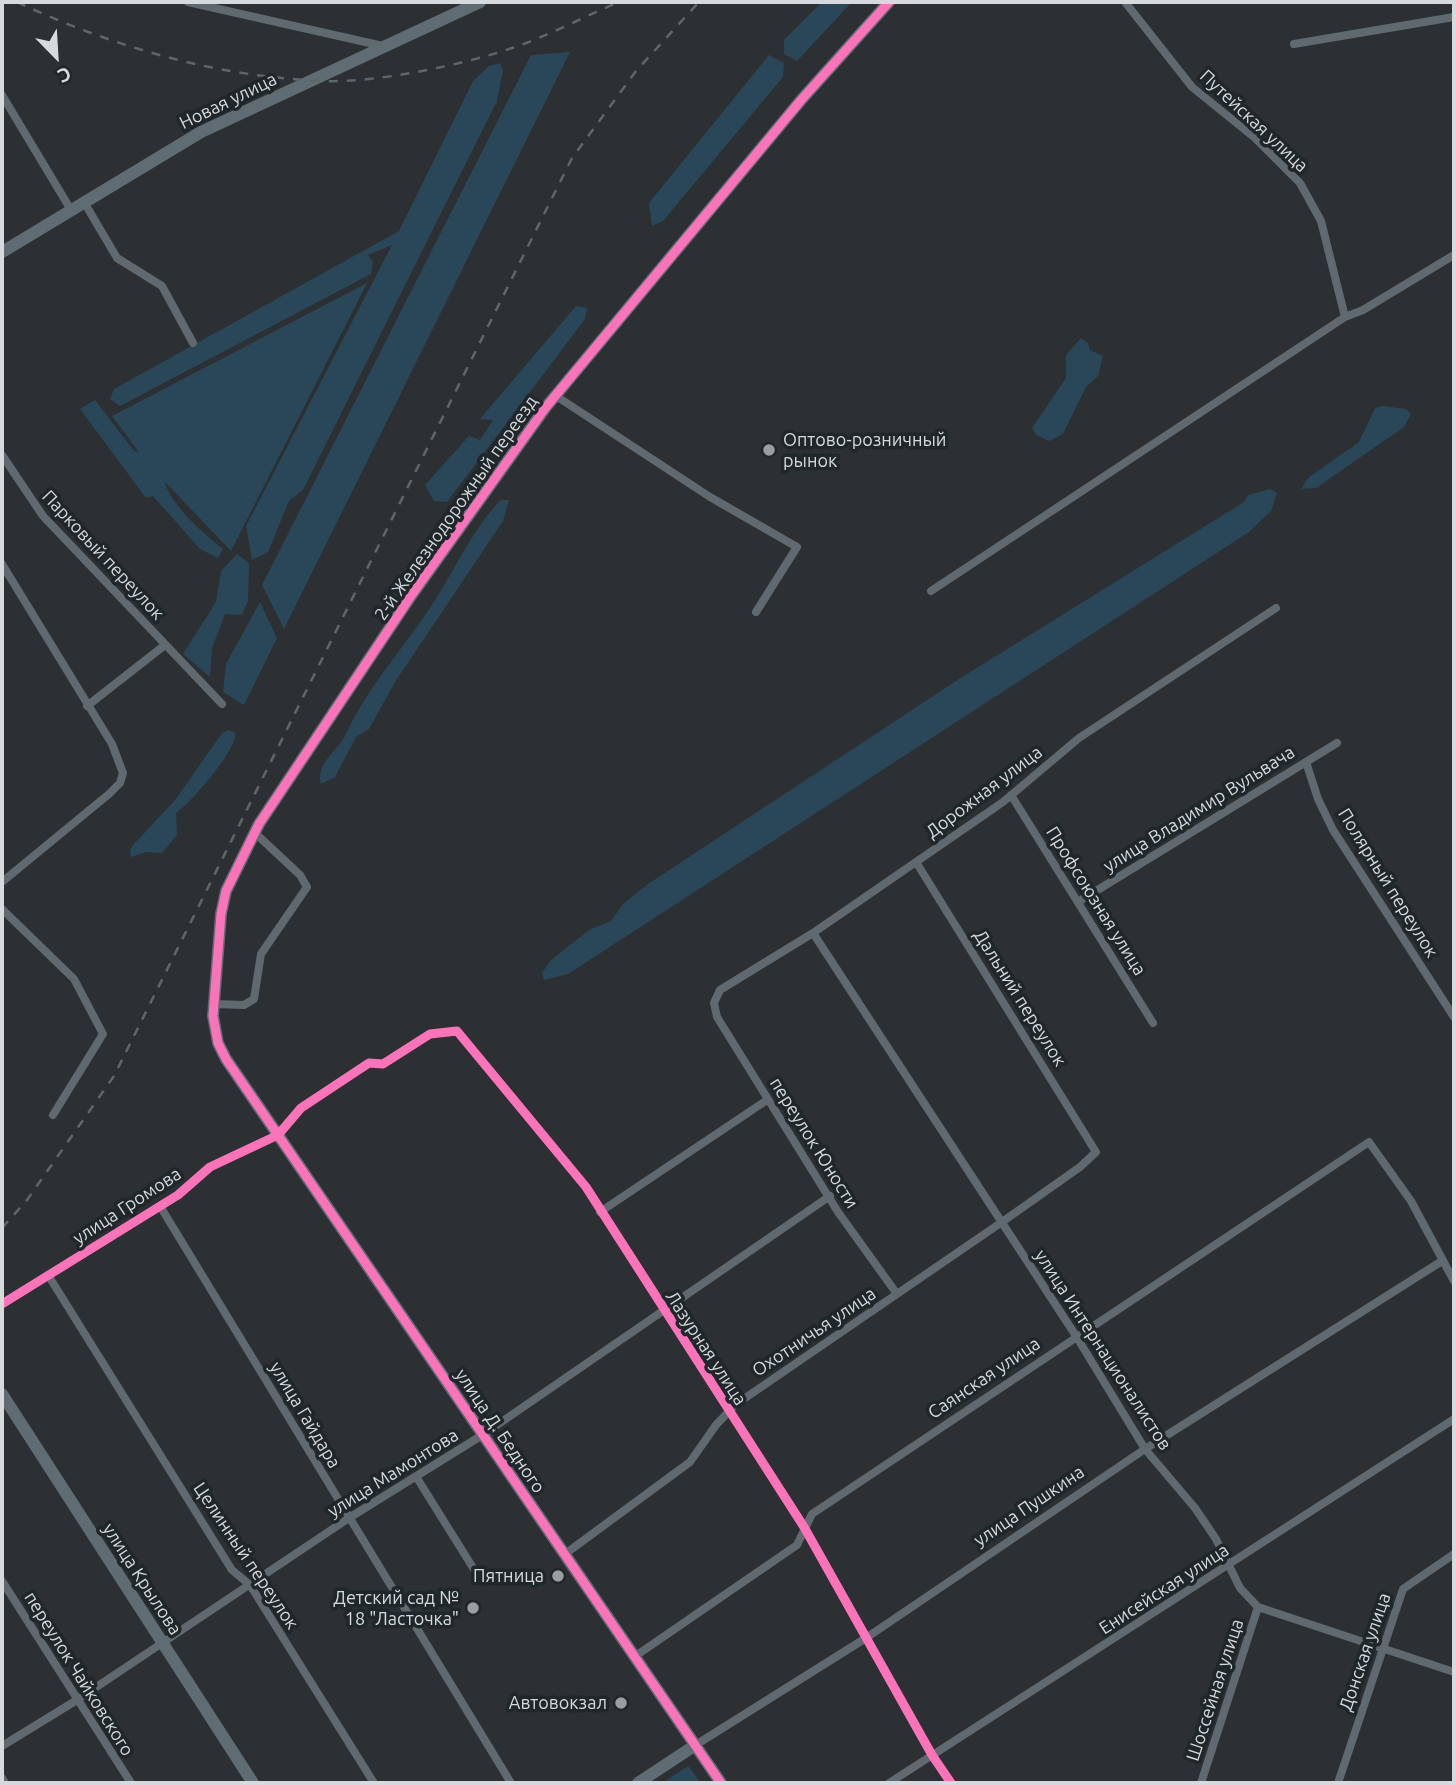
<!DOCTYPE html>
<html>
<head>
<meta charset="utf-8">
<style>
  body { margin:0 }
  #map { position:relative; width:1456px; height:1785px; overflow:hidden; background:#2c3032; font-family:Ubuntu,sans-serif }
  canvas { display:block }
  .frame { position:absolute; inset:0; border:4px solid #d6dadc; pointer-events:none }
  .north { position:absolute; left:21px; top:21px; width:70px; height:70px; -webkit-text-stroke:5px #20272a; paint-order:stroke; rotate:156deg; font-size:19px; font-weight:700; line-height:28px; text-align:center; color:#d6dadc }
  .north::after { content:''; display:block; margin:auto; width:24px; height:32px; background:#d6dadc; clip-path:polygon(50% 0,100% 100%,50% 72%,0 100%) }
</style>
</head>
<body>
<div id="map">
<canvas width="1456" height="1785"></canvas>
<div class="frame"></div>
<div class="north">С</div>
</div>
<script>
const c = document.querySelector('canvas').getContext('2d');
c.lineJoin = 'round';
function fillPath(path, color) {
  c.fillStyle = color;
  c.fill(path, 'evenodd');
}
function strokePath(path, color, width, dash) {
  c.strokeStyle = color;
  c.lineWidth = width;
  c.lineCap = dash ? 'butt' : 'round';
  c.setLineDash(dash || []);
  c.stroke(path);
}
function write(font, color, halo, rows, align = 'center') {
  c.font = font + ' Ubuntu,sans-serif';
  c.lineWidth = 7;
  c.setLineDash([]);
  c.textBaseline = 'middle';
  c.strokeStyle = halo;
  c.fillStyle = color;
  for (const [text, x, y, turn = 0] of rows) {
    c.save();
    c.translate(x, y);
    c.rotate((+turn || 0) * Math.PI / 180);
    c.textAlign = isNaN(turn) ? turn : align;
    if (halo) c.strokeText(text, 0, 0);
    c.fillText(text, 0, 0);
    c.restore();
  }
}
fillPath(new Path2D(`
  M822,2H852L797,61L784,54V40Z
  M570,52L284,629L262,585L531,55Z
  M769,55L784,63L783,77L663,221L652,226L649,203Z
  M500,63L503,71L497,101L303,490L289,501L268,552L252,560L246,526L392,245L368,255L373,262L371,274L120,406L110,399L114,389L399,231L473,81L489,66Z
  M367,283L231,551L165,482C169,503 205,535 223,549L218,558L200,549L153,496L146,498L80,409L95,400L134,451L139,452L112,416Z
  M576,306L587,308L585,319L447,502L434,501L425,485L469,436L480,440L493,420L480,419Z
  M1081,338L1088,343L1090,350L1103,356L1098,376L1086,387L1063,434L1049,441L1036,435L1032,428L1066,378V355Z
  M1383,406L1406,409L1411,414L1404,427L1316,488L1301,489L1308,478L1359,442L1375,408Z
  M1270,489L1277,493L1271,511L1249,532L568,974L544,980L542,973L550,961L589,930L611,921L623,904L648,884L959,679L1244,502L1248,495Z
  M501,500H509L503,521L395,682L369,729L356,737L335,777L321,784C315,763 339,750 346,734C367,688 402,650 430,608C453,574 472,529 501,500Z
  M237,554L249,563L248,601L242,615L225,614L212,648L210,677L183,654L216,602L221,571Z
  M260,602L277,638L244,705L223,692L226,664Z
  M229,730L235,733C238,749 190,804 176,813L177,835L162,853L147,852L131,857L130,850L134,844L176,799L222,733Z
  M688,1766L701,1783H662Z`), '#294758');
strokePath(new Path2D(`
  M188,2L383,46
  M1125,2L1192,87L1255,138L1300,183L1321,221L1345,317L1363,310L1454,255
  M1294,44L1454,17
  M2,95L71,210
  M84,202L117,258L162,286L193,343
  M556,396L710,497L797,547L756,612
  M2,455L43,516L222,704
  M2,564L112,744L123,773L120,783L109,794L2,882
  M931,591L1345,317
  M87,706L165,645
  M1306,762L1318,799L1333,830L1454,1017
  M1011,795L1153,1023
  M1078,902L1337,743
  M2,909L74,979L103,1034L53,1115
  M813,933L1076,1336L1145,1449L1195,1508L1216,1539L1240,1588L1258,1607L1454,1672
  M214,1004L244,1005L254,999L261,954L307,887L300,875L254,832
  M160,1206L511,1783
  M600,1212L767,1100
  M48,1275L232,1570L250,1585L374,1783
  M897,1294L838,1212L717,1017L714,1003L720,990L813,933L1003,802L1079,738L1276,608
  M2,1304L178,1195L210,1167L278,1135L301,1108L369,1063L383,1064L430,1034L457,1031L586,1187L804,1527L932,1755L951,1783
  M417,1478L475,1571
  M565,1554L690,1462L716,1425L735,1405L1002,1222L1080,1167L1096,1152L916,862
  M2,1581L131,1783
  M634,1657L797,1545L812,1514L1369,1142L1411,1201L1454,1281
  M2,1746L77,1700L349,1518L484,1434L830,1196
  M694,1746L866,1638L1145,1449L1442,1261
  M2,1778L5,1783
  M889,1783L1454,1419
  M1201,1783L1258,1607
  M1338,1783L1403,1589L1454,1554`), '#5f696f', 8);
strokePath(new Path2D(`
  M2,252L201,132L480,2
  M2,1394L253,1783
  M638,1783L694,1746
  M721,1783L226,1059L218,1043L213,1016L221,914L226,891L259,824L411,596L546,407L802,99L889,2`), '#5f6c73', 12);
strokePath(new Path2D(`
  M17,2C113,47 217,77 324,81C375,83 463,65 512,48C548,36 583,17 619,2
  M2,1228L27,1200L114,1076L572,158L636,71L699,2`), '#5f6669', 2.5, [9, 9]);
strokePath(new Path2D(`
  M2,1304L178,1195L210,1167L278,1135L301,1108L369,1063L383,1064L430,1034L457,1031L586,1187L804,1527L932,1755L951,1783
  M721,1783L226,1059L218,1043L213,1016L221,914L226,891L259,824L411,596L546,407L802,99L889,2`), '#fb73b8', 9);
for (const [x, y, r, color] of [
  [769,450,7,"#9a9ea0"],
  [558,1576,7,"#9a9ea0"],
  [473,1608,7,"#9a9ea0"],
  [621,1703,7,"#9a9ea0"]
]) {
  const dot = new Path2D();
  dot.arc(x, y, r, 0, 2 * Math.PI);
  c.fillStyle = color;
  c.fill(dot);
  strokePath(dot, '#20272a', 2.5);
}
write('18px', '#d6dadc', '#20272a', [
  ["Новая улица",228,101,-26],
  ["Путейская улица",1254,121,43],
  ["2-й Железнодорожный переезд",456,508,-55],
  ["Парковый переулок",103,555,47],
  ["Дорожная улица",984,792,-37],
  ["улица Владимир Вульвача",1199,809,-32],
  ["Полярный переулок",1388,883,58],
  ["Профсоюзная улица",1096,901,58],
  ["Дальний переулок",1020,998,58],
  ["переулок Юности",814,1143,58],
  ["улица Громова",127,1206,-33],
  ["Охотничья улица",814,1332,-34],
  ["Лазурная улица",706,1348,57],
  ["улица Интернационалистов",1103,1350,57],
  ["Саянская улица",984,1378,-34],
  ["улица Гайдара",305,1415,59],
  ["улица Д. Бедного",500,1431,56],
  ["улица Мамонтова",393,1473,-32],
  ["улица Пушкина",1029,1506,-34],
  ["Целинный переулок",246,1556,56],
  ["улица Крылова",142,1579,57],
  ["Енисейская улица",1164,1589,-33],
  ["Донская улица",1365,1652,-71],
  ["переулок Чайковского",79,1674,58],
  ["Шоссейная улица",1215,1690,-72]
]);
write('18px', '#d6dadc', '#20272a', [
  ["Оптово-розничный",783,440,"left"],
  ["рынок",783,461,"left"],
  ["Пятница",544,1576],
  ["Детский сад №",459,1598],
  ["18 \"Ласточка\"",459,1619],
  ["Автовокзал",607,1703]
], 'right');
</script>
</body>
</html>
